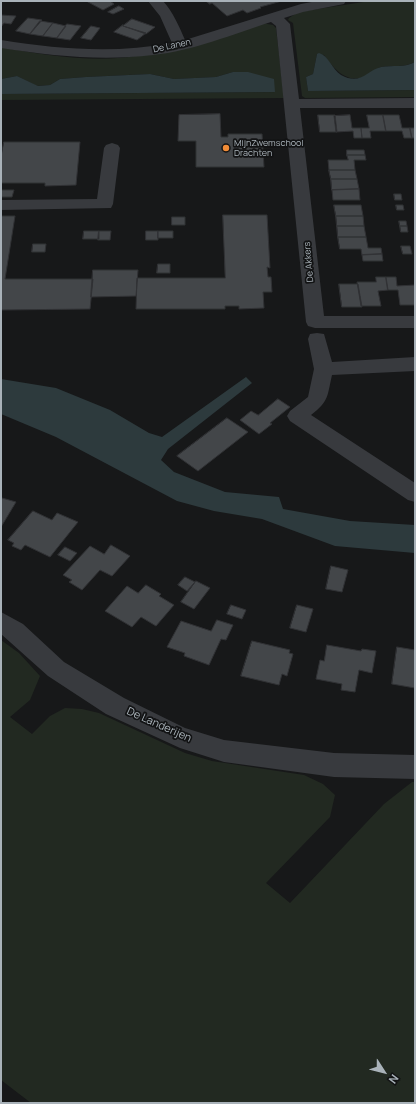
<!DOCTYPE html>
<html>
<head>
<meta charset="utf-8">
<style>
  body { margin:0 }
  #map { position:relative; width:416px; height:1104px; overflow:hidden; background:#171819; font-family:Manrope,sans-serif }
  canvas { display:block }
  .frame { position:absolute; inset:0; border:2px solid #a9b2b9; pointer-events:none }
  .north { position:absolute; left:364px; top:1052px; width:40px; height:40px; -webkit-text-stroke:3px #121314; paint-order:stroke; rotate:126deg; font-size:11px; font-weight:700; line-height:16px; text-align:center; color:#a9b2b9 }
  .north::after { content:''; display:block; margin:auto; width:14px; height:18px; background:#a9b2b9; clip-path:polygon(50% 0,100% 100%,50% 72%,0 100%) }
</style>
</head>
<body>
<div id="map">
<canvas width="416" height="1104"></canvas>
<div class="frame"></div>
<div class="north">N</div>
</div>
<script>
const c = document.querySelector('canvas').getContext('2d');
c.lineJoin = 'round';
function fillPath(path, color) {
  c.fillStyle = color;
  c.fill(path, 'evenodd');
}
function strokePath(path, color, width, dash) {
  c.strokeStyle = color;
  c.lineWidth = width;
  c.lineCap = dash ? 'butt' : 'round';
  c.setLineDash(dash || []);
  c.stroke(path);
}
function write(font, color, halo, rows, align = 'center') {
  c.font = font + ' Manrope,sans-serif';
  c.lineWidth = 3.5;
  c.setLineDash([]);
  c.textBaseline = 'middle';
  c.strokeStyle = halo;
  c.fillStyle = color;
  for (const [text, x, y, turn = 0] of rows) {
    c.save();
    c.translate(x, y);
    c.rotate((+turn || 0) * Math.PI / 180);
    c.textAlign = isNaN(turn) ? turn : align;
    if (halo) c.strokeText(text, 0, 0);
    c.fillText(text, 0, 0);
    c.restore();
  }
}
fillPath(new Path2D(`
  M370,1H415V62C404,68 393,65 381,67C376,68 372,73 368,75C348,86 334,69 324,55L317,54L313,74L306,77L308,91L415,90V97L305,98L302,96L293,23L288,20L289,18L298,12Z
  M262,23L273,25L276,28L284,98L1,100V94L275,92L233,72L216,77L174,79L150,74L86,77L60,79L50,85L37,86L17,76L1,79V47C41,55 95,63 135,56C178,48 220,34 262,23Z
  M1,640L19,653L40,676L30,700L10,717L32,734L50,716L65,708L82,709L99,713L185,753L212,761L304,775L323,784L335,795L330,817L266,883L290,903L384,804L412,782H415V1103H31L1,1080Z`), '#222921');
fillPath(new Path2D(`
  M319,53C329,56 332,69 341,75C361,86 367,70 381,67C393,65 405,68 415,62V90L308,91L306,77L313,74L317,54Z
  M233,72H248L274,79L275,92L1,94V79L17,76L38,86L50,85L60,79L86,77L150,74L174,79L216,77Z
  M246,377L252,383L168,449L161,460L174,472L225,492L279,497L283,509L350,521L415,525V553L335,546L262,519L214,511L177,501L56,437L1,414V379L56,388L110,410L149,433L162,437Z`), '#2d3a3d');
const building = new Path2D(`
  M90,1H110L114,4L103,10L88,2Z
  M206,1H282L260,7L261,8L247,13L243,10L227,16L212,3L210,4Z
  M119,6L124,9L113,14L108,12Z
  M1,15L16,16L11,24L4,23L1,27Z
  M28,18L42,20L30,34L16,31Z
  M132,19L155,27L146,34L123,26Z
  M40,21L53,23L43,36L30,34Z
  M53,23L66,26L57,38L43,36Z
  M67,24L81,26L70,40L57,38Z
  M123,25V26L146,33L137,40L114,32Z
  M91,26L100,28L91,40L81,38Z
  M220,114L221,137H228V134H262L264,167H196V141H178L179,115Z
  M318,115H335L337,132H320Z
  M350,115L352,128H361L362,138H354L353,131L336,132L334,116Z
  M367,115H383L386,131H370L371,138H362L361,128H369Z
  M383,115H399L402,128H410L412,138H404L402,131H386Z
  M410,128H415V138H412Z
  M4,142H80L76,185L45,186V183H1V157Z
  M347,150H364L365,155H347Z
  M347,155H365L366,160H354L355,170H329L328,160H348Z
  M329,170H355L357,179H331Z
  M331,179H357L359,189L332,190Z
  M359,189L360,200H333L332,190Z
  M1,190H14L12,197H1Z
  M394,194H401L402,200H395Z
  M334,205H361L363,216H336Z
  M396,205H403L404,210H397Z
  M223,215H267L270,268L267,267L268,277H271L272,292H263L264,308L239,309V306H225V309H136L137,278H225Z
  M1,216H15L5,279H93L90,309L1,310Z
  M336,216H363L364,226H337Z
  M172,217H185V225H172Z
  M399,221H406L407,226H400Z
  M337,226H364L366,237H338Z
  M400,226H407L408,232H401Z
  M84,231H99V239H83Z
  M99,231H111L110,240H98Z
  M146,231H158V240H146Z
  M158,231H173V238H158Z
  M338,237H366L368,248H381L382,254L362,255L361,249H340Z
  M33,244H46L45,252H32Z
  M401,246H410L412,254H403Z
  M382,254L383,261H363L362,255Z
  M158,264H170V273H157Z
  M93,270H138L136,296L91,297Z
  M376,277H386L388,290L378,291L381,306H361L357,282H376Z
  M386,277H396L397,286L415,285V305H400L398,290H388Z
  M339,284H358L362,307H342Z
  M278,399L290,407L270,423L272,424L259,434L240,420L251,411L258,415Z
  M227,418L248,432L198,471L177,456Z
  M2,498L16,502L1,527V500Z
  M33,511L52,520L57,513L78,522L50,557L25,545L21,550L12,546L14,543L8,540Z
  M111,545L130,556L112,576L100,570L82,590L69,582L72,580L63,575L90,546L104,554Z
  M65,547L77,553L70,561L58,555Z
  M331,566L348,570L342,592L326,589Z
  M185,577L195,582L187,591L178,585Z
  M196,581L210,588L194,609L181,602Z
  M146,585L161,594L159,596L174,605L156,626L141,617L132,627L105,611L127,586L138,593Z
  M231,605L246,610L242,619L227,614Z
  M297,605L313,609L306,632L290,628Z
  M217,620L233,625L226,640L221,639L209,665L184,656L185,653L167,647L181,621L211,631Z
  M252,641L290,650L289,653L293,654L287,676L282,674L279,685L241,676Z
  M327,645L361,651L362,649L376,651L372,673L359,670L355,692L341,690L342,684L316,679L320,660L324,661Z
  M397,647L415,650V688L392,684Z`);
fillPath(building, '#434649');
strokePath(building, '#313235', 1);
fillPath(new Path2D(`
  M148,1H163C173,12 179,26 185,40L301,4L317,1H346L344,4L303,12L284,18L290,24L299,99L415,98V108H300L324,316H415V328H315L308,326L306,322L276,26L271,22C233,34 193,51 153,55C102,61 52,56 1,48V40C58,49 114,54 172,43L160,16Z
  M112,143L118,145L120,148L113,204L111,208L1,210V200L97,199L104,148L106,145Z
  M317,333L324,334L332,362L415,357V371L332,375C327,397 329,401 311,415L415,483V502L408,500L290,421L287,416L290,411L308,397L314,369L308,339L310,334Z
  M1,612L23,624L64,662L124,698L185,728L224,740L334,753L415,755V779L334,777L224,762L180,748L106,714L48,676L1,634Z`), '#383a3e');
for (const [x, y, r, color] of [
  [226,148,4,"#f18c37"]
]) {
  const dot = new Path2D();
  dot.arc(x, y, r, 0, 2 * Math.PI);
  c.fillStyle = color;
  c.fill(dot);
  strokePath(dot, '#121314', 1.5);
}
write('9px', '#a9b2b9', '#121314', [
  ["De Lanen",172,46,-12],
  ["De Akkers",309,262,-95]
]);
write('9px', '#a9b2b9', '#121314', [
  ["MijnZwemschool",234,143],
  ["Drachten",234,153]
], 'left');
write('11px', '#a9b2b9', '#121314', [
  ["De Landerijen",159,725,24]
]);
</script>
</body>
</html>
